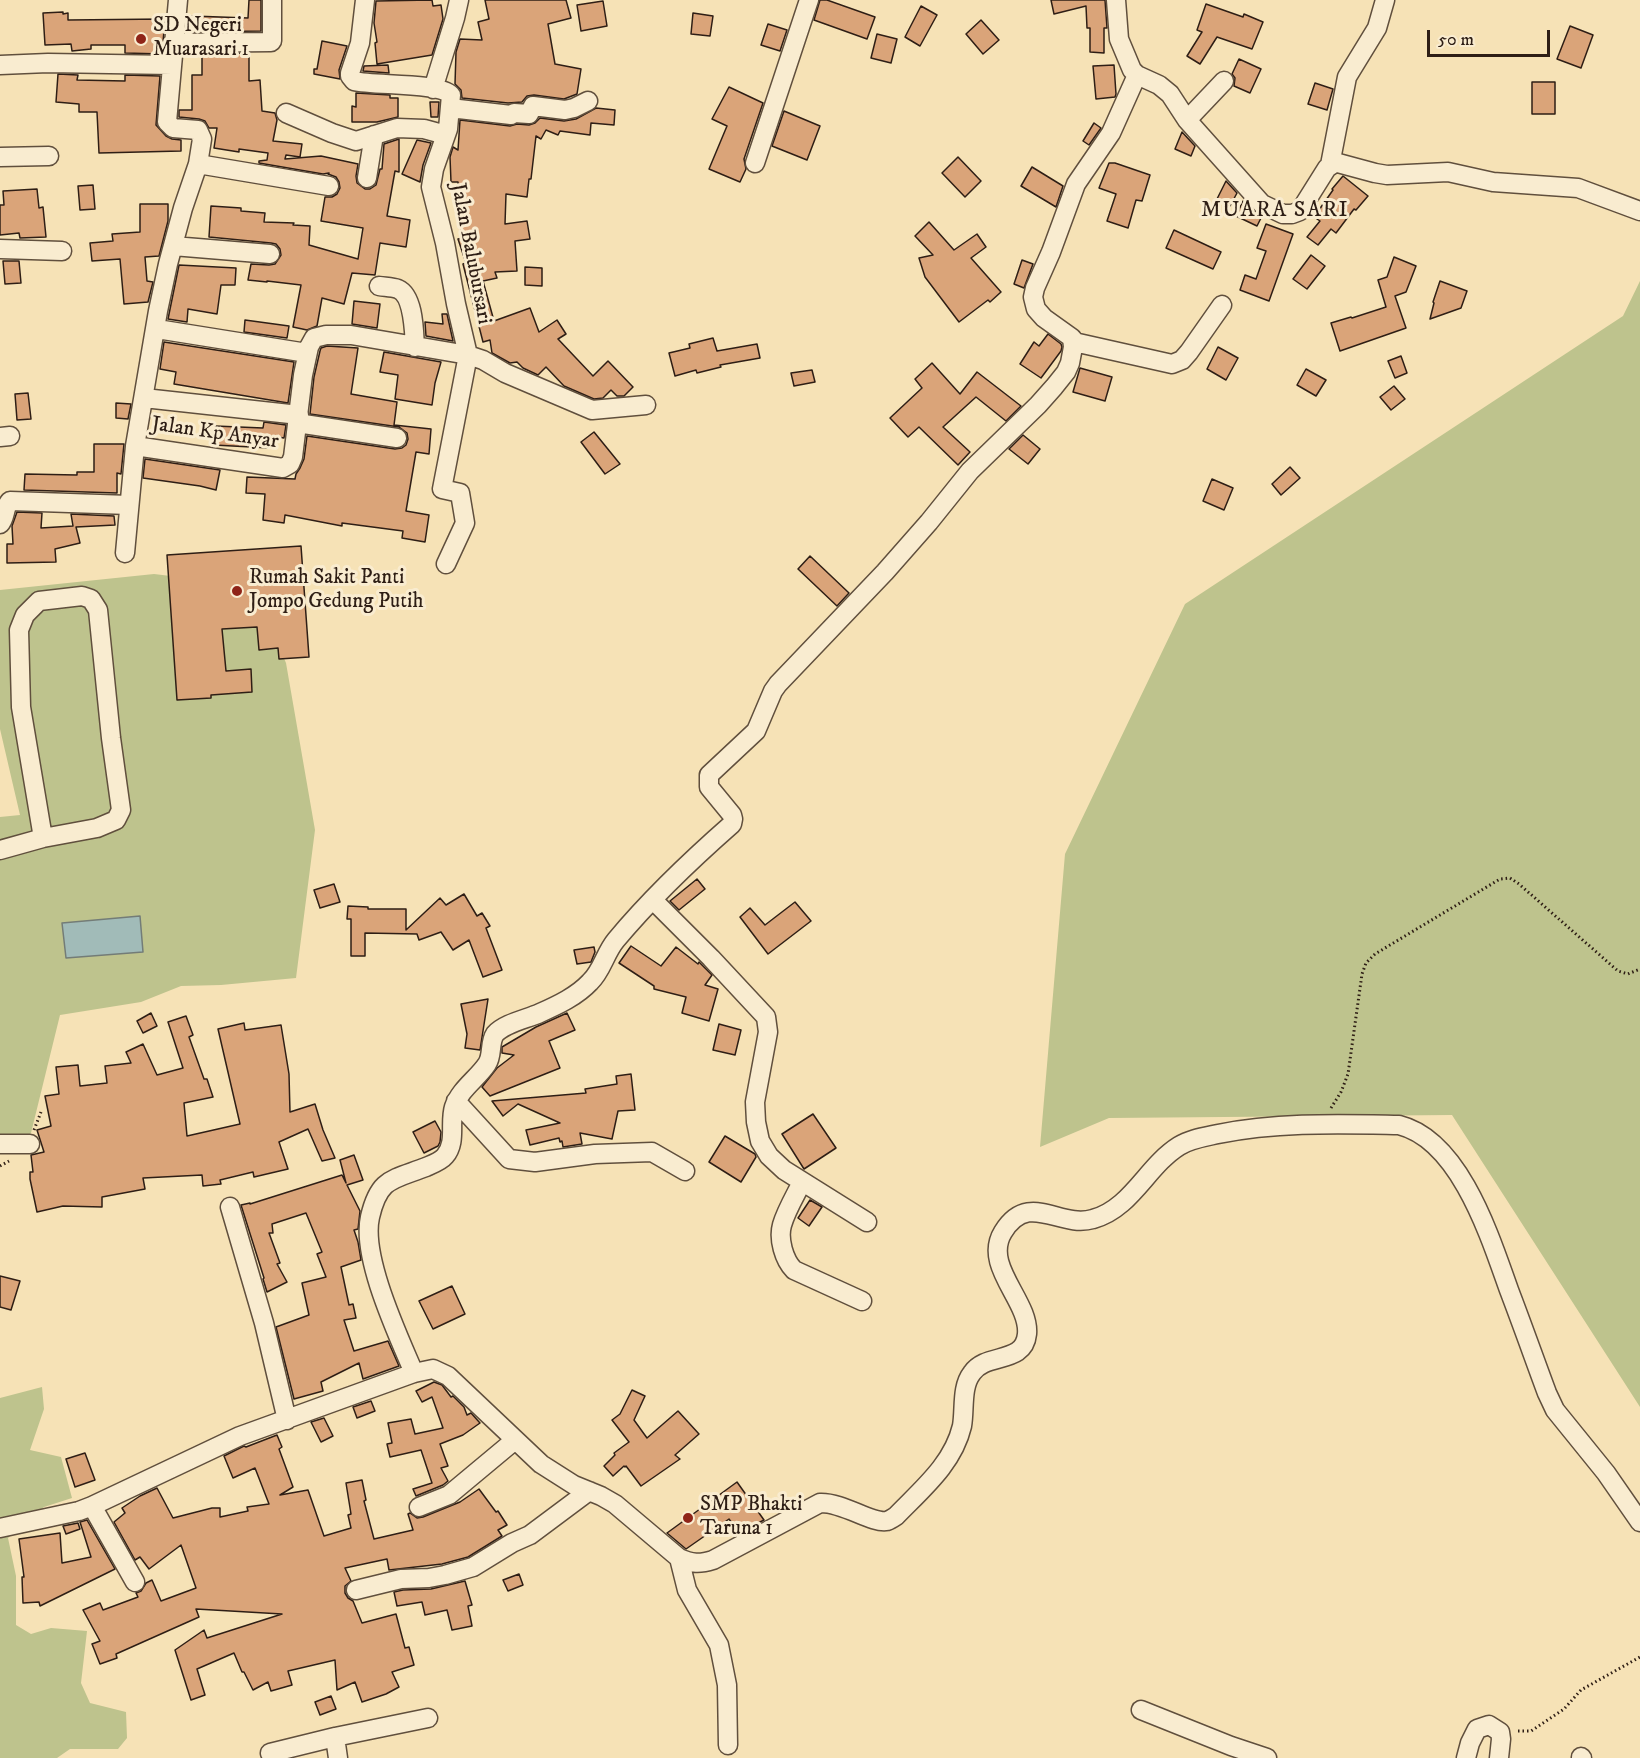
<!DOCTYPE html>
<html>
<head>
<meta charset="utf-8">
<style>
  body { margin:0 }
  #map { position:relative; width:1640px; height:1758px; overflow:hidden; background:#f6e2b6; font-family:"IM FELL DW Pica",serif }
  canvas { display:block }
  .scale { position:absolute; left:1427px; top:30px; width:123px; height:27px; box-sizing:border-box; border:3px solid #2e1e15; border-top:0; padding-left:8px; font-size:18px; line-height:21px; white-space:nowrap; color:#2e1e15; -webkit-text-stroke:4px #f9ecd0; paint-order:stroke }
</style>
</head>
<body>
<div id="map">
<canvas width="1640" height="1758"></canvas>
<div class="scale">50 m</div>
</div>
<script>
const c = document.querySelector('canvas').getContext('2d');
c.lineJoin = 'round';
function fillPath(path, color) {
  c.fillStyle = color;
  c.fill(path, 'evenodd');
}
function strokePath(path, color, width, dash) {
  c.strokeStyle = color;
  c.lineWidth = width;
  c.lineCap = dash ? 'butt' : 'round';
  c.setLineDash(dash || []);
  c.stroke(path);
}
function write(font, color, halo, rows, align = 'center') {
  c.font = font + ' "IM FELL DW Pica",serif';
  c.lineWidth = 6;
  c.setLineDash([]);
  c.textBaseline = 'middle';
  c.strokeStyle = halo;
  c.fillStyle = color;
  for (const [text, x, y, turn = 0] of rows) {
    c.save();
    c.translate(x, y);
    c.rotate((+turn || 0) * Math.PI / 180);
    c.textAlign = isNaN(turn) ? turn : align;
    if (halo) c.strokeText(text, 0, 0);
    c.fillText(text, 0, 0);
    c.restore();
  }
}
fillPath(new Path2D(`
  M1640,281V1407L1452,1115L1109,1118L1040,1147L1065,854L1185,604L1623,316Z
  M154,574L253,586L286,663L315,830L296,978L221,985L181,986L141,1002L60,1015L31,1133L22,1143L0,1142V817L20,815L0,729V590Z
  M42,1387L44,1409L30,1450L61,1457L72,1498L44,1507L8,1538L16,1576V1625L31,1634L51,1628L87,1631L81,1683L90,1703L126,1712L127,1738L118,1749H70L57,1758H0V1398Z`), '#bec38d');
const water = new Path2D(`
  M140,916L143,952L66,958L62,923Z`);
fillPath(water, '#a1bbb8');
strokePath(water, '#737c77', 1.5);
const building = new Path2D(`
  M249,0H261V31L192,32V16L248,18Z
  M432,0L433,6L441,5L443,19L432,55L377,64L375,43L377,42L374,23L376,1Z
  M485,0H566L571,18L548,24L555,64L581,69L577,94L564,99L534,95L527,96L522,102L508,103L462,98L461,90L455,84L456,52L460,39L482,40L478,22L489,19Z
  M820,0H827L875,17L867,39L814,20Z
  M1051,0H1105L1107,28H1104V53L1090,52V28H1087L1086,6L1054,14Z
  M603,1L607,26L581,31L577,5Z
  M1206,4L1243,17L1244,14L1263,22L1252,49L1217,37L1200,64L1187,56L1202,32L1197,30Z
  M921,6L937,15L920,46L905,37Z
  M63,12V14L68,13V20L165,19L162,54L125,53V45H91V49L72,51L71,44L45,45L43,13Z
  M693,13L713,16L710,36L691,34Z
  M981,20L999,40L983,54L966,34Z
  M768,24L787,30L780,51L761,45Z
  M1570,26L1593,35L1581,68L1557,59Z
  M877,34L897,39L891,63L871,58Z
  M322,41L347,46L339,70L340,79L314,74V69H317Z
  M249,53V81L260,80L262,111L275,113L277,120L273,141L302,144L300,157L286,155L285,159L321,156L358,164L356,176L357,183L365,189H370L376,185L380,169H382L384,144L399,139V172L395,171L387,216L410,220L406,247L380,243L375,275L352,273L344,304L322,298L317,326L307,330L293,327L301,285L267,281V282L248,280L251,264L269,265L275,264L281,255L280,249L276,244L271,243L209,237L211,206L241,208V211L265,213L264,222L294,223L293,225L310,226L309,245L358,259L363,228L321,221L325,197H332L337,194L340,188L339,182L336,177L328,174L329,173L323,174L259,163V161L267,160L268,153L239,149V152L214,148L217,128H209L205,121L199,119L179,117V110H192V75H202V54Z
  M1239,59L1261,69L1250,93L1234,86L1235,78L1232,74Z
  M388,65L389,73L363,71L364,66Z
  M1114,65L1116,94L1115,97L1096,99L1093,66Z
  M58,74L78,75L77,80L125,81V75L160,76L156,125L166,136L172,139L181,140V151L99,153L97,112H79V104L56,102Z
  M1532,82H1555V114H1532Z
  M1315,83L1333,89L1327,110L1308,104Z
  M729,87L763,103L744,159L746,169L740,182L709,169L727,126L712,119Z
  M356,93L390,95V98H398V117L377,122H352V106L356,107Z
  M430,102H439L438,117H431Z
  M596,108L615,110L614,125L591,123L590,135L560,131L558,135L546,130L541,139L536,136L531,179H529L527,197L506,194L505,224L527,221L530,239L515,241L517,271L495,272L497,278L483,281L494,321L530,308L539,332L557,320L566,334L558,339L593,376L608,361L633,387L624,396H617L611,390L603,398L594,399L564,386L546,367L538,375L523,368L517,362L510,363L492,353L490,340L483,342L463,264L466,263L458,239L463,238L457,210L461,209L458,182H451L450,157L453,147L458,150L460,120L510,126L517,124L529,125L535,123L540,118L564,121L576,119Z
  M784,111L820,126L807,160L772,146Z
  M1094,123L1101,128L1089,145L1083,141Z
  M1182,132L1195,146L1191,156L1175,149Z
  M417,140L431,143L423,165L420,182L402,174Z
  M958,157L981,181L965,197L942,173Z
  M1109,163H1115L1150,175L1142,201L1136,200L1128,228L1107,221L1116,194L1099,188Z
  M1032,167L1063,186L1056,207L1021,186Z
  M1343,176L1368,196L1356,210L1354,209L1336,233L1331,229L1318,245L1307,237L1320,221L1314,217L1333,190L1332,189Z
  M1226,181L1237,193L1230,206L1217,199Z
  M93,185L95,209L80,210L78,186Z
  M37,189L39,208L43,207L46,237L20,238L19,233L0,235V205H4L3,191Z
  M1243,201L1254,212L1262,216L1257,226L1236,216Z
  M140,204H168V221L159,256L145,257L147,281L153,282L148,302L124,304L120,259L92,261L90,243L113,241L112,234L140,232Z
  M929,222L954,250L977,234L986,247L971,258L1001,292L990,302L988,300L959,322L925,277L919,258L933,255L915,236Z
  M1266,224L1293,234L1269,301L1240,290L1245,275L1256,279L1266,251L1257,248Z
  M1174,230L1221,252L1213,269L1166,248Z
  M1311,255L1325,266L1307,289L1293,279Z
  M1394,257L1416,266L1406,292L1395,296L1406,328L1340,351L1331,323L1351,317L1352,318L1386,307L1378,280L1387,277Z
  M1022,260L1033,264L1024,288L1014,284Z
  M3,261H19L21,283L5,284Z
  M179,265L236,268L235,285H221L217,314L188,309L187,322L168,319Z
  M525,267L542,268V286L525,285Z
  M1440,281L1467,291L1461,308L1430,319L1434,303L1433,302Z
  M354,301L380,304L377,328L352,324Z
  M442,314H447L453,341L426,336L425,322L443,324Z
  M245,320L289,326L287,338L244,332Z
  M1048,334L1061,344L1062,347L1061,351L1041,378L1020,364L1034,342L1039,346Z
  M713,338L717,351L757,344L760,358L720,365L721,367L697,373L696,370L675,376L669,353L690,348L689,344Z
  M164,342L294,362L288,403L174,384L176,372L160,369Z
  M327,346L358,348L351,394L397,402L394,425L431,429L429,454L416,452L406,511L429,515L425,542L402,538L403,531L342,523V526L285,515L284,523L263,520L265,494L246,493L247,477L295,479L296,474L300,468L304,459L307,436L395,449L402,448L406,445L408,439L407,433L399,427L310,414L314,377L320,351L321,348Z
  M1218,347L1238,358L1226,380L1207,369Z
  M384,352L441,362L435,383L432,405L395,399L398,375L380,372Z
  M1401,356L1407,373L1395,378L1388,361Z
  M932,363L960,394L977,372L1021,406L1006,421L976,397L943,427L970,452L958,465L919,427L908,437L890,418L922,388L915,379Z
  M1080,368L1112,377L1105,401L1073,392Z
  M1306,369L1326,380L1316,396L1297,385Z
  M812,370L815,382L794,386L791,373Z
  M1394,386L1405,399L1391,410L1380,397Z
  M28,393L31,419L17,420L15,394Z
  M116,403L131,404L128,419L116,418Z
  M264,422L286,425L284,438L271,436L270,448L214,445L215,426L263,428Z
  M594,432L620,464L605,474L581,442Z
  M1023,435L1040,449L1028,464L1009,449Z
  M94,444H124L121,474L117,473V493L24,490L25,474L77,475V472H94Z
  M145,459L220,470L216,490L200,486L143,478Z
  M1290,467L1300,478L1281,495L1272,484Z
  M1212,479L1233,488L1224,510L1203,501Z
  M17,512L42,513L41,528L73,526L71,514L114,516L115,525L76,527L80,543L55,549L56,562L7,563V544H13L12,526Z
  M301,546L309,657L279,659L278,648L259,650L257,627L222,629L226,671L251,669L252,692L211,695V698L177,700L167,555Z
  M810,556L849,593L837,606L798,569Z
  M697,879L705,889L679,910L670,901Z
  M334,884L340,902L320,908L314,890Z
  M464,894L477,916L482,913L490,926L486,928L502,970L483,977L469,940L453,950L441,932L419,940L417,934L365,933V956H351V919H347L348,906L368,907V909H406V930L440,898L446,905Z
  M795,902L811,921L768,954L740,917L750,908L765,925Z
  M631,946L661,966L676,947L698,964L699,962L712,975L705,985L718,989L709,1021L682,1013L686,997L654,989V986L619,963Z
  M594,947L595,952L591,962L577,964L574,950Z
  M488,999L480,1050L465,1048L467,1034L461,1004Z
  M151,1013L157,1026L143,1033L137,1021Z
  M567,1013L575,1030L549,1041L560,1068L490,1096L482,1087L497,1068L514,1055L502,1053V1047L536,1027Z
  M186,1016L193,1035L189,1037L204,1079H207L213,1097L184,1103L187,1136L240,1124L218,1029L244,1023L245,1030L281,1025L289,1074L290,1112L315,1104L323,1130L335,1158L322,1161L308,1129L279,1142L288,1169L254,1177L253,1172L220,1180L221,1184L203,1186L202,1175L143,1178L145,1189L102,1197V1207L63,1206L37,1212L30,1179V1172H33L31,1155L44,1152L37,1130L51,1126L45,1096L59,1094L56,1067L78,1065L80,1086L107,1083L105,1066L131,1063L126,1052L143,1044L157,1075L183,1068L168,1022Z
  M719,1024L741,1030L735,1055L713,1050Z
  M631,1074L635,1110L618,1111L612,1139L580,1133L582,1144L563,1147L562,1141L560,1142L559,1138L530,1145L526,1130L560,1123L518,1104L503,1116L492,1101L586,1093L585,1089L617,1084L616,1076Z
  M813,1114L836,1148L804,1169L782,1134Z
  M435,1121L441,1132L440,1142L438,1146L424,1153L413,1132Z
  M725,1136L755,1154L756,1157L741,1182L709,1162Z
  M354,1155L363,1180L347,1185L360,1211L358,1229L354,1230L358,1242L361,1260L341,1267L349,1305L353,1304L356,1318L344,1320L354,1351L388,1341L399,1366L363,1379L359,1363L321,1382L323,1391L294,1399L276,1327L309,1315L302,1283L326,1277L317,1254L322,1252L306,1213L272,1224L273,1233H269L280,1263L277,1264L287,1282L267,1292L263,1279L264,1278L241,1205L250,1203V1204L342,1175L346,1183L340,1160Z
  M810,1200L822,1207L809,1226L798,1218Z
  M0,1276L20,1281L11,1310L0,1307Z
  M452,1286L465,1314L433,1329L419,1301Z
  M434,1382L442,1385L451,1397L453,1396L464,1407L467,1415L471,1413L480,1423L463,1435L440,1444L448,1466L441,1468L448,1481L443,1485L416,1496L413,1489L432,1483L421,1450L390,1457L387,1444L392,1443L388,1423L411,1419L415,1434L443,1428L432,1397L422,1402L416,1391Z
  M632,1390L645,1396L634,1420L647,1438L678,1411L699,1434L675,1455L680,1459L641,1486L626,1466L625,1467L624,1466L613,1476L604,1466L615,1455L614,1453L629,1442L612,1420L620,1414Z
  M371,1401L375,1411L357,1418L353,1407Z
  M324,1418L333,1436L321,1442L311,1422Z
  M277,1435L282,1447L279,1449L293,1487L280,1495L308,1490L324,1536L351,1528L348,1515L351,1514L346,1483L362,1480L366,1500L364,1501L374,1539L413,1530L408,1514L410,1513L417,1518L423,1517L460,1502L479,1489L496,1512L498,1511L507,1525L498,1530L502,1536L468,1557L442,1564L389,1570L387,1559L345,1568L351,1581L345,1586V1593L348,1598L353,1601L362,1623L396,1614L405,1648L409,1647L414,1665L392,1672L399,1687L386,1694L362,1702L355,1682L337,1690L335,1660L288,1671L292,1685L271,1691L268,1682L253,1690L244,1672H242L234,1653L197,1669L205,1695L191,1700L175,1650L204,1630L207,1638L282,1614L196,1609L199,1617L116,1654L117,1658L100,1664L92,1644L100,1641L83,1610L100,1603L103,1610L138,1597L136,1593L141,1591L146,1583L152,1580L161,1601L196,1588L181,1545L149,1569L140,1557L135,1560L114,1522L125,1513L122,1508L140,1496L157,1488L173,1518L212,1508H220V1517L248,1511L247,1507L269,1504L255,1468L233,1478L224,1456L244,1446L246,1447Z
  M85,1453L95,1480L75,1487L66,1459Z
  M737,1482L764,1520L739,1533L729,1519L686,1549L667,1533Z
  M87,1520L115,1569L40,1606L39,1602L23,1603L22,1577H24L19,1539L60,1533L62,1563L91,1557L80,1522Z
  M78,1523L80,1529L66,1534L63,1526Z
  M519,1574L523,1585L508,1591L503,1580Z
  M465,1581L472,1605L468,1606L472,1626L452,1630L447,1610L425,1615L422,1602L397,1606L394,1592L403,1590L431,1589Z
  M331,1696L336,1709L320,1715L315,1702Z`);
fillPath(building, '#daa479');
strokePath(building, '#2e1e15', 1.5);
const minor = new Path2D(`
  M365,0L360,43L350,73V76L354,81C374,86 438,82 451,95L448,129L434,169L431,187L445,243L456,304L468,355L442,489L460,493L465,523L446,564
  M1116,0L1119,39L1132,70L1137,75L1159,85L1170,94L1187,120L1262,204L1283,214H1292L1300,211L1327,168L1333,164L1338,163L1375,173L1387,175L1448,172L1493,182L1578,188L1640,211
  M174,43L271,42L272,41V0
  M0,65L48,63L172,65
  M433,89L455,18L459,0
  M450,108L511,115L514,113L529,114L533,106L565,110L574,108L588,101
  M286,113L332,133L356,141L397,128L424,129L446,135
  M1187,120L1224,81
  M0,157L49,156
  M755,163L809,0
  M198,164L329,186
  M1330,165L1347,77L1377,28L1385,0
  M367,178L374,135
  M173,246L270,254
  M0,249L62,251
  M379,286C385,287 392,287 398,289C414,296 414,332 415,347
  M157,329L307,353
  M1074,342L1172,364L1182,360L1189,352L1222,305
  M144,398L299,415
  M297,423L397,438
  M0,437L10,436
  M135,446L283,468L290,464L293,457L303,375L309,347L314,338L326,335H351L468,355L483,360L505,373L592,410L646,405
  M0,524C6,518 4,507 10,501L129,505
  M125,553L135,446L158,311L168,264L183,208L198,164L202,139L198,130L173,128L167,122L178,0
  M0,850L43,838L97,828L116,820L121,810L111,738L98,610L91,599L82,596L39,601L25,615L19,630L21,707L43,838
  M653,900L711,958L766,1017L768,1032L755,1102L756,1122L760,1141L769,1156L784,1170L867,1222
  M456,1101L509,1159L535,1162L595,1154L652,1152L685,1171
  M0,1144H30
  M802,1182C795,1196 786,1211 782,1225C778,1239 784,1260 794,1270L862,1301
  M230,1207L264,1323L287,1420
  M414,1373C398,1335 361,1257 370,1217C379,1178 392,1180 426,1167C433,1164 441,1161 445,1156C457,1142 449,1123 454,1107C460,1089 477,1079 487,1064C493,1055 489,1043 495,1034C505,1023 527,1019 540,1013C558,1005 577,996 590,982C602,971 605,953 616,940C651,898 691,860 732,824L733,819L732,815L709,787V775L756,731L773,691L778,684L885,572L929,522L970,471L1038,405L1054,387L1066,372L1070,363L1073,347L1072,338L1044,318L1036,309L1033,297L1035,288L1051,252L1076,184L1111,133L1137,75
  M92,1506L135,1582
  M419,1507L449,1495L515,1440
  M0,1528L79,1511L92,1506L240,1436L414,1373L433,1369L448,1376L541,1464L574,1485L601,1496L615,1504L679,1558C692,1564 700,1564 713,1560L820,1503C843,1502 872,1524 887,1521C890,1520 893,1518 896,1516C922,1489 953,1464 962,1426C965,1409 961,1387 972,1373C986,1352 1024,1365 1027,1334C1030,1301 982,1266 1003,1232C1029,1190 1059,1229 1093,1219C1131,1209 1147,1166 1179,1146C1190,1139 1204,1137 1218,1134C1278,1122 1338,1124 1399,1125C1460,1140 1490,1237 1509,1290C1522,1324 1534,1358 1547,1393L1555,1410L1606,1473L1640,1522
  M679,1558L687,1590L719,1645L727,1685L728,1745
  M356,1590L401,1579L429,1578L445,1575L473,1567L512,1543L530,1535L589,1491
  M1141,1710L1231,1746L1267,1758
  M335,1737L338,1758
  M270,1753L335,1737L428,1718
  M1581,1757L1582,1758
  M1466,1758L1470,1743L1477,1729L1489,1725L1500,1732L1501,1739L1499,1758`);
strokePath(minor, '#604f3d', 21);
strokePath(new Path2D(`
  M1331,1108L1341,1092L1348,1074L1362,974L1366,963L1375,954L1500,879L1510,878L1519,884L1618,971L1628,974L1640,969
  M34,1130L41,1112
  M0,1166L9,1161
  M1518,1731H1531L1564,1709L1581,1690L1640,1657`), '#2e1e15', 3, [1.5, 3]);
strokePath(minor, '#f9ecd0', 18);
for (const [x, y, r, color] of [
  [141,39,6,"#8f2418"],
  [237,591,6,"#8f2418"],
  [688,1518,6,"#8f2418"]
]) {
  const dot = new Path2D();
  dot.arc(x, y, r, 0, 2 * Math.PI);
  c.fillStyle = color;
  c.fill(dot);
  strokePath(dot, '#f9ecd0', 2);
}
write('21px', '#2e1e15', '#f9ecd0', [
  ["SD Negeri",153,27],
  ["Muarasari 1",153,51],
  ["Rumah Sakit Panti",249,579],
  ["Jompo Gedung Putih",249,603],
  ["SMP Bhakti",700,1506],
  ["Taruna 1",700,1530]
], 'left');
write('21px', '#2e1e15', '#f9ecd0', [
  ["Jalan Balubursari",470,254,79],
  ["Jalan Kp Anyar",215,434,8]
]);
c.letterSpacing = '1.5px';
write('22px', '#2e1e15', '#f9ecd0', [
  ["MUARA SARI",1275,211]
]);
c.letterSpacing = '0px';
</script>
</body>
</html>
